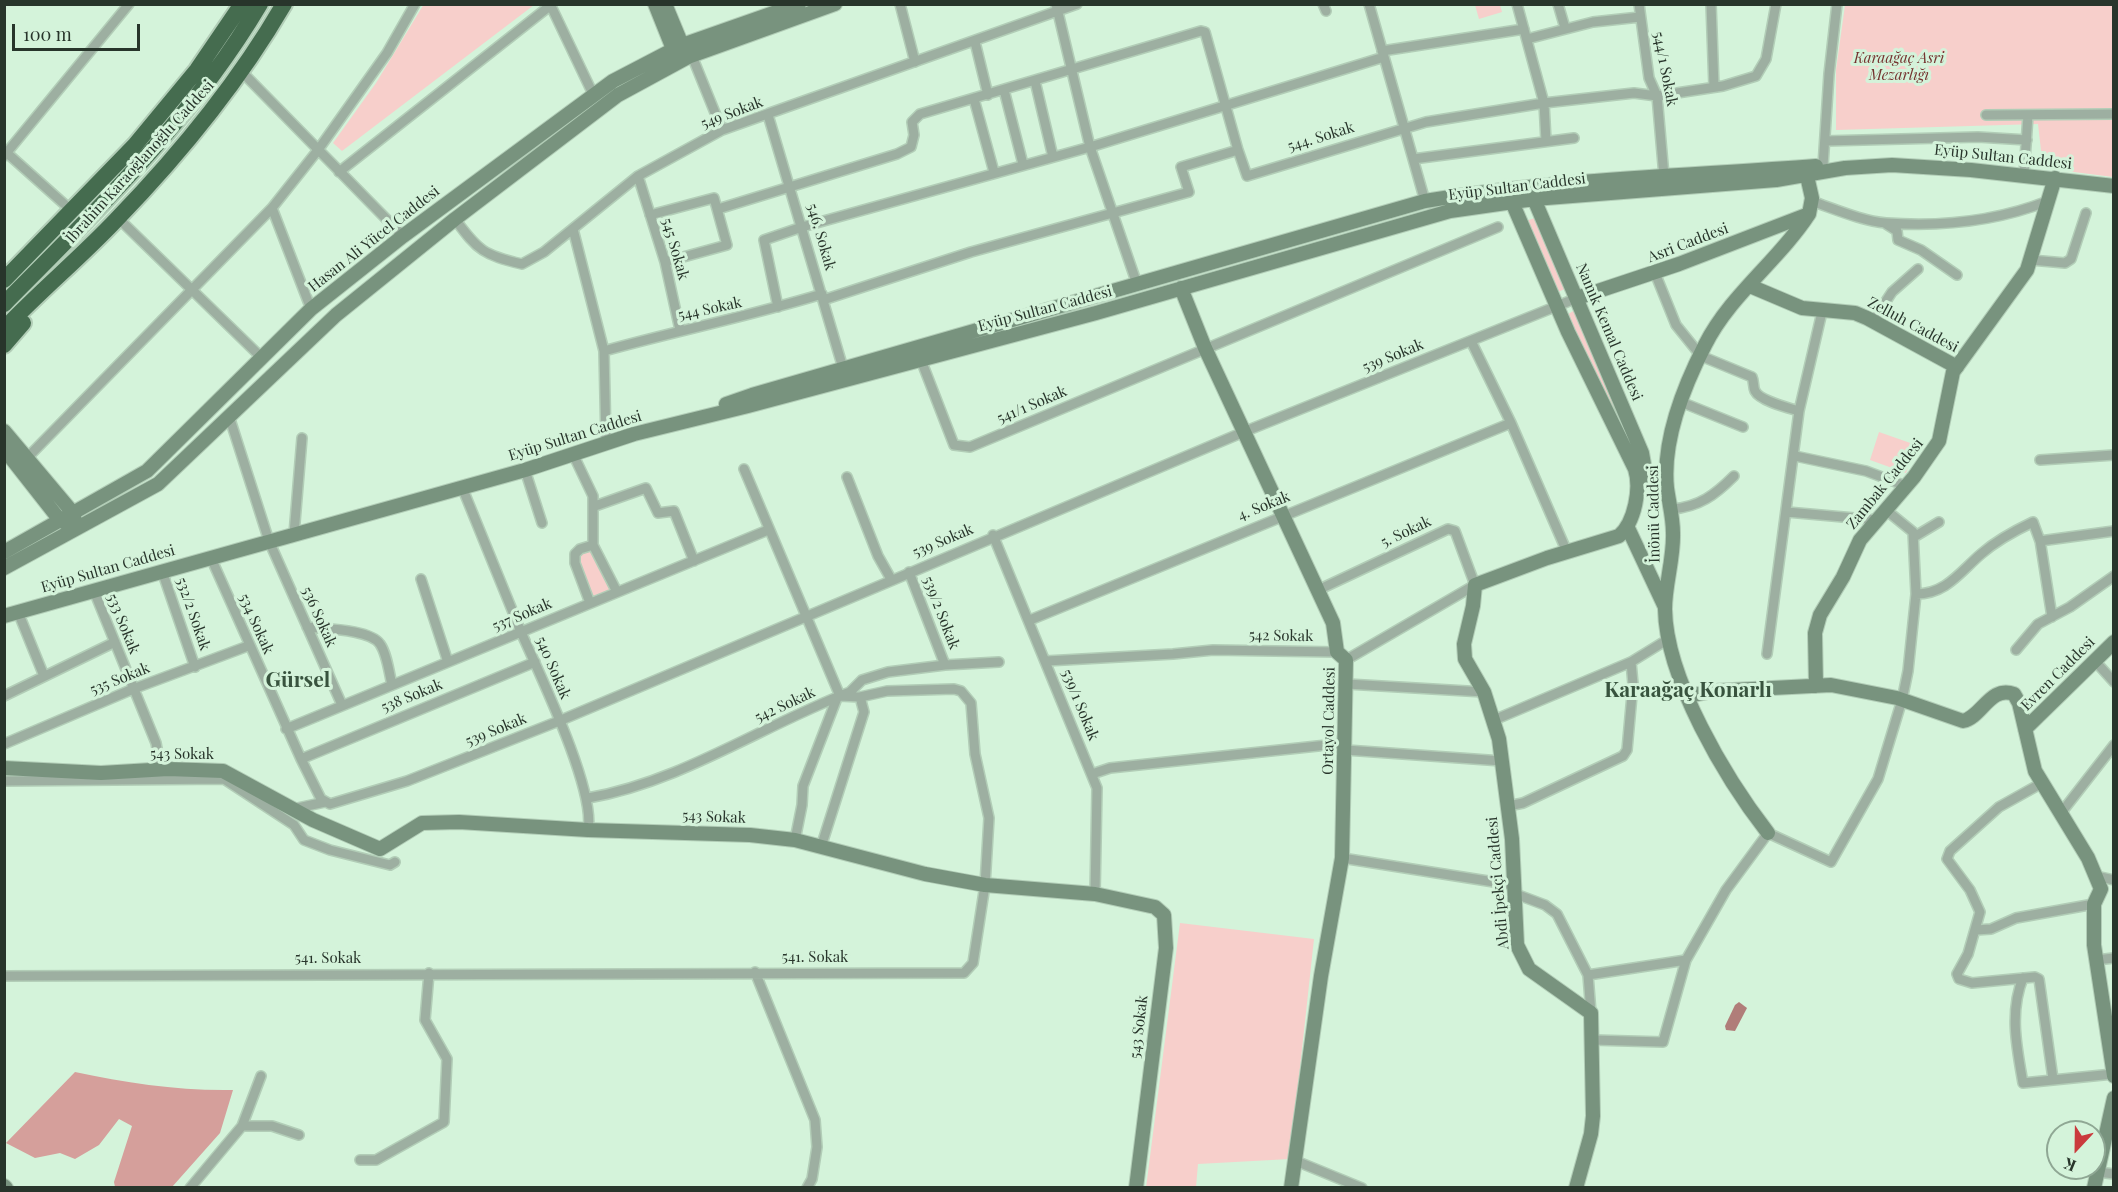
<!DOCTYPE html>
<html>
<head>
<meta charset="utf-8">
<style>
  body { margin:0 }
  #map { position:relative; width:2118px; height:1192px; overflow:hidden; background:#d4f3da; font-family:"Playfair Display",serif }
  canvas { display:block }
  .frame { position:absolute; inset:0; border:6px solid #28352b; pointer-events:none }
  .north { position:absolute; left:2046px; top:1120px; width:60px; height:60px; box-sizing:border-box; background:#d4f3da; border:2px solid #8fa794; border-radius:50%; rotate:202deg; font-size:16px; font-weight:700; line-height:24px; text-align:center; color:#28352b }
  .north::after { content:''; display:block; margin:auto; width:21px; height:27px; background:#ca3a3d; clip-path:polygon(50% 0,100% 100%,50% 72%,0 100%) }
  .scale { position:absolute; left:12px; top:24px; width:128px; height:27px; box-sizing:border-box; border:3px solid #28352b; border-top:0; padding-left:8px; font-size:18px; line-height:21px; white-space:nowrap; color:#28352b; -webkit-text-stroke:4px #d4f3da; paint-order:stroke }
</style>
</head>
<body>
<div id="map">
<canvas width="2118" height="1192"></canvas>
<div class="frame"></div>
<div class="north">K</div>
<div class="scale">100 m</div>
</div>
<script>
const c = document.querySelector('canvas').getContext('2d');
c.lineJoin = 'round';
function fillPath(path, color) {
  c.fillStyle = color;
  c.fill(path, 'evenodd');
}
function strokePath(path, color, width, dash) {
  c.strokeStyle = color;
  c.lineWidth = width;
  c.lineCap = dash ? 'butt' : 'round';
  c.setLineDash(dash || []);
  c.stroke(path);
}
function write(font, color, halo, rows, align = 'center') {
  c.font = font + ' "Playfair Display",serif';
  c.lineWidth = 6;
  c.setLineDash([]);
  c.textBaseline = 'middle';
  c.strokeStyle = halo;
  c.fillStyle = color;
  for (const [text, x, y, turn = 0] of rows) {
    c.save();
    c.translate(x, y);
    c.rotate((+turn || 0) * Math.PI / 180);
    c.textAlign = isNaN(turn) ? turn : align;
    if (halo) c.strokeText(text, 0, 0);
    c.fillText(text, 0, 0);
    c.restore();
  }
}
fillPath(new Path2D(`
  M424,4L534,5L342,151L333,143L376,83Z
  M1475,5H1500L1502,12L1479,19Z
  M1845,5H2113V177L2043,168L2038,124L1836,130V70Z
  M1535,218L1567,288L1558,292L1525,221Z
  M1576,309L1638,458V463L1567,315Z
  M1879,432L1916,445L1906,473L1870,460Z
  M591,548L612,589L591,597L578,561L581,552Z
  M1180,923L1314,939L1290,1159L1198,1164L1196,1187L1146,1188Z`), '#f7cfcb');
fillPath(new Path2D(`
  M75,1072C127,1083 179,1091 233,1090L220,1133L172,1187H115L114,1182L132,1126L119,1119L99,1145L75,1159L60,1153L35,1158L6,1143Z`), '#d59f9b');
fillPath(new Path2D(`
  M1739,1002L1747,1008L1735,1031L1726,1030L1725,1026L1735,1005Z`), '#b07d79');
const street = new Path2D(`
  M550,4L593,94
  M900,4L915,62
  M1056,4L1090,147L1137,284
  M1323,4L1326,11
  M1369,4L1425,201
  M1517,4L1544,103L1546,141
  M1558,4L1565,28
  M1639,4L1649,78L1657,96L1664,176
  M1711,4L1714,87
  M1527,39L1593,22L1640,17
  M975,42L988,95
  M1382,51L1524,29
  M692,56L722,130
  M242,72L403,236
  M1035,81L1053,157
  M1004,90L1023,164
  M974,99L994,172
  M768,115L843,368
  M1986,115L2114,114
  M1825,141L1978,137L2027,140
  M1238,150L1247,176L1426,122L1544,103L1634,93L1657,96L1723,86L1756,76L1766,59L1776,4
  M7,153L72,211
  M4,156L129,4
  M1413,159L1574,138
  M1823,166L1829,74L1837,4
  M339,172L551,5
  M2024,175L2028,115
  M638,176L665,262L680,330
  M1811,201C1835,209 1862,221 1886,223C1942,227 1997,221 2048,201
  M272,208L311,309
  M718,209L897,154L911,147L914,135L912,122L920,114L1201,31L1205,32L1238,150L1181,167L1189,192L971,252L823,300
  M650,215L714,198L727,245L665,262
  M118,218L262,358
  M455,219C478,251 484,255 522,264L544,252L638,176L722,130L1077,4
  M1886,224L1897,231L1898,240L1921,250L1957,275
  M573,229L604,351L606,442
  M2031,260L2065,263L2071,259L2086,213
  M1655,273L1676,325L1701,356L1752,377C1754,381 1753,387 1755,391C1760,401 1789,408 1799,411
  M778,307L764,240L802,227L1090,147L1384,57
  M1873,321L1892,292L1918,269
  M1471,341L1511,423L1567,552
  M604,351C676,331 750,316 822,294
  M921,360L954,445L970,447L1498,227
  M1681,402L1743,427
  M229,416L269,541L342,705
  M573,454L593,496V545L617,592
  M1795,456L1866,471L1906,486
  M28,457L272,208L318,150L387,53L415,4
  M2040,460L2114,455
  M525,470L542,523
  M847,477L878,556L891,579
  M462,487C482,535 501,584 521,632C539,673 596,790 588,830
  M595,506L646,488L658,513L674,511L694,561
  M1672,509C1699,507 1715,495 1734,476
  M1787,512L1877,520
  M294,534L302,438
  M993,535L1097,788L1095,894
  M1914,537L1939,522
  M2040,540L2052,617
  M211,558L301,759L321,799L330,804L407,781L559,721L1246,431L1577,298
  M162,571L195,667
  M909,572L945,665
  M421,579L448,662
  M1318,590L1448,529L1455,531L1475,585L1346,660
  M94,591L156,743L161,770
  M1916,594C1946,594 1960,572 1981,554C1997,540 2014,531 2033,522L2040,541L2114,531
  M590,603L575,563V554L580,549L593,545
  M18,612L44,676
  M1030,620L1511,423
  M307,627C324,629 370,629 380,644C387,654 389,672 392,685
  M2016,650L2038,624L2070,607L2114,576
  M1767,654L1799,411L1822,312
  M1046,661L1173,654L1213,650L1337,652
  M2095,661L2114,682
  M1347,684L1484,692
  M4,696L115,642
  M1494,720L1631,662L1670,638
  M286,729L768,530
  M4,744L133,689L248,646
  M1346,750L1502,761
  M301,759L535,662
  M1092,774L1110,768L1346,743
  M4,781L224,779L294,825L304,840L330,850L390,865L395,862
  M2042,783L1999,807L1950,851L1947,859L1970,890L1980,912L1968,954L1957,974L1959,979L1972,983L2035,977L2039,979L2053,1079
  M588,798C681,782 763,725 850,692L862,680L888,672L945,665L999,662
  M1508,806L1523,803L1623,756L1627,750L1633,684L1631,662
  M293,809L325,802
  M2061,813L2114,745
  M795,840L802,805L803,786L837,698
  M821,847L864,712L860,697
  M1342,858L1513,885
  M2096,876L2114,880
  M1513,893L1545,905L1557,914L1588,975L1591,1013
  M1976,930L1991,929L2016,918L2094,904
  M2096,960L2114,958
  M755,972L815,1120L817,1147L812,1179L807,1188
  M1588,975L1686,960
  M4,976L964,973L973,963L985,885L989,818L975,754L971,703L961,691L954,689L887,691L860,697L840,696L744,469
  M2023,978C2009,1012 2017,1049 2023,1083L2113,1074
  M1593,1040L1663,1042L1686,960L1726,890L1768,833L1831,862L1878,779L1902,700L1908,671L1916,594L1913,532L1886,510
  M242,1126H272L299,1135
  M360,1160H376L444,1122L447,1059L425,1020L429,973
  M1296,1161L1362,1188
  M2098,1172L2114,1174
  M190,1188L242,1126L261,1076`);
const secondary = new Path2D(`
  M655,4L673,49
  M665,4L682,45
  M1534,199L1642,453L1645,470L1643,480
  M1512,202L1568,332L1635,469C1641,488 1635,522 1619,536L1547,558L1475,585L1473,606L1464,644L1465,659L1484,692L1499,739L1512,839L1517,945L1529,969L1591,1013L1593,1116L1591,1134L1576,1188
  M1750,286L1802,308L1855,313L1867,318L1957,367
  M1181,288L1205,348L1333,623L1337,652L1346,660L1342,858L1321,976L1291,1188
  M1577,298L1679,264L1809,214
  M726,404L752,395L1425,201C1555,179 1685,176 1816,166
  M4,431L73,513L75,521
  M4,449L59,519L65,523
  M1627,526L1665,607
  M4,552L147,471L311,309L403,236L613,81L682,45L799,4
  M4,568L158,484L336,315L455,219L618,95L688,57L835,4
  M4,616L525,470L634,434L748,406L1096,313L1450,211L1534,199L1776,180L1845,168L1892,165L1971,170L2114,186
  M1816,686L1815,633L1820,615L1843,577L1860,540L1914,477L1939,441L1953,372L2027,270L2055,178
  M1688,696L1713,691L1831,685L1897,698L1963,721C1982,717 1990,685 2014,694L2019,703L2035,771L2088,858L2101,889L2094,904V945L2114,1076
  M2025,729L2114,642
  M4,768L101,773L168,769L223,771L313,820L380,849L422,823L459,822L588,830L750,835L795,840L925,874L985,885L1095,894L1155,907L1164,915L1166,948L1136,1188
  M1768,833C1726,779 1666,679 1665,609C1665,584 1674,558 1673,533C1673,517 1669,503 1667,488C1662,440 1684,386 1705,345C1730,295 1779,260 1809,214L1812,198L1807,176
  M4,1186L6,1188
  M2094,1188L2114,1098`);
const highway = new Path2D(`
  M4,280L135,145L197,70L242,4
  M4,304C97,210 192,119 260,4
  M4,329C40,291 80,258 116,220C179,155 238,83 284,4
  M4,345L23,323`);
strokePath(street, '#b2cdb7', 12);
strokePath(secondary, '#b2cdb7', 16);
strokePath(highway, '#b2cdb7', 20);
strokePath(street, '#9dafa1', 9);
strokePath(secondary, '#78937e', 14);
strokePath(highway, '#456c4f', 16);
write('italic 15px', '#753330', '#d4f3da', [
  ["Karaağaç Asri",1899,58],
  ["Mezarlığı",1899,75]
]);
write('15px', '#28352b', '#d4f3da', [
  ["544/1 Sokak",1665,69,79],
  ["549 Sokak",732,113,-21],
  ["544. Sokak",1321,137,-17],
  ["Eyüp Sultan Caddesi",2003,157,6],
  ["İbrahim Karaoğlanoğlu Caddesi",140,162,-48],
  ["Eyüp Sultan Caddesi",1517,187,-7],
  ["546. Sokak",821,237,74],
  ["Hasan Ali Yücel Caddesi",374,239,-38],
  ["Asri Caddesi",1688,243,-21],
  ["545 Sokak",675,249,74],
  ["544 Sokak",710,309,-12],
  ["Eyüp Sultan Caddesi",1045,309,-15],
  ["Zelluh Caddesi",1913,325,28],
  ["Namık Kemal Caddesi",1609,332,67],
  ["539 Sokak",1393,356,-22],
  ["541/1 Sokak",1032,405,-23],
  ["Eyüp Sultan Caddesi",575,436,-17],
  ["Zambak Caddesi",1885,484,-51],
  ["4. Sokak",1264,506,-22],
  ["İnönü Caddesi",1654,514,-91],
  ["5. Sokak",1406,532,-25],
  ["539 Sokak",943,541,-23],
  ["Eyüp Sultan Caddesi",108,569,-16],
  ["539/2 Sokak",941,613,69],
  ["532/2 Sokak",193,614,71],
  ["537 Sokak",522,615,-23],
  ["536 Sokak",319,617,66],
  ["533 Sokak",123,624,68],
  ["534 Sokak",256,624,66],
  ["542 Sokak",1281,636,1],
  ["540 Sokak",553,668,67],
  ["Evren Caddesi",2058,674,-45],
  ["535 Sokak",120,679,-22],
  ["538 Sokak",412,696,-22],
  ["542 Sokak",785,705,-25],
  ["539/1 Sokak",1080,705,68],
  ["Ortayol Caddesi",1329,721,-89],
  ["539 Sokak",496,730,-22],
  ["543 Sokak",182,754],
  ["543 Sokak",714,817,2],
  ["Abdi İpekçi Caddesi",1498,883,-95],
  ["541. Sokak",815,957],
  ["541. Sokak",328,958],
  ["543 Sokak",1139,1027,-83]
]);
write('bold 21px', '#38533e', '#d4f3da', [
  ["Gürsel",298,680],
  ["Karaağaç Konarlı",1688,690]
]);
</script>
</body>
</html>
